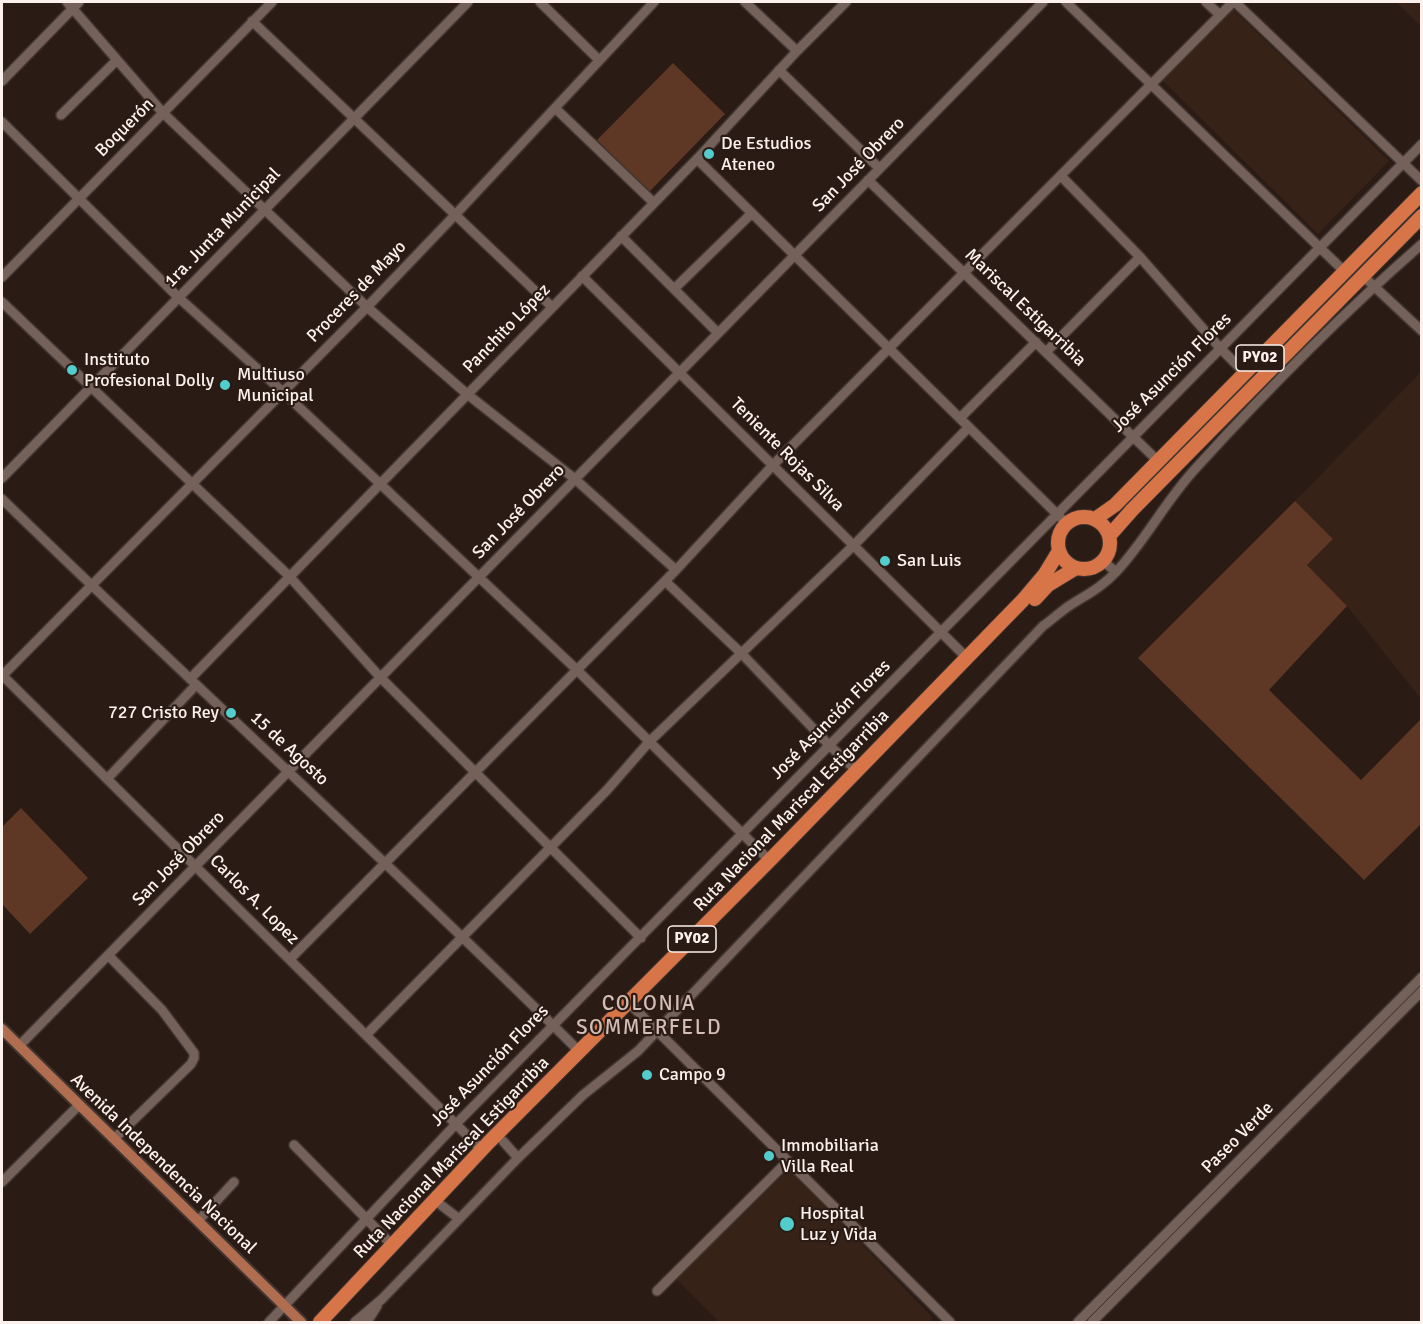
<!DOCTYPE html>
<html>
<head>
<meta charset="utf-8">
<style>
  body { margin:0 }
  #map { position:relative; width:1423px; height:1324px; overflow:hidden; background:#2a1b15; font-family:Signika,sans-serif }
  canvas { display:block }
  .frame { position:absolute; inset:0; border:3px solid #fcf1ec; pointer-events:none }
</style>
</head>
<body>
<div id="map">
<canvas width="1423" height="1324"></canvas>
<div class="frame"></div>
</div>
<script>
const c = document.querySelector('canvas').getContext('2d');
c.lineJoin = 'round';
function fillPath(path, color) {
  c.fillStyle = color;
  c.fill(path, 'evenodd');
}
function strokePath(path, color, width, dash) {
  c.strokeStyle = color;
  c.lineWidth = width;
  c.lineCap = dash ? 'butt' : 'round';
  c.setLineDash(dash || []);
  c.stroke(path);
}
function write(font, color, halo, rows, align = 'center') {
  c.font = font + ' Signika,sans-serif';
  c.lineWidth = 4.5;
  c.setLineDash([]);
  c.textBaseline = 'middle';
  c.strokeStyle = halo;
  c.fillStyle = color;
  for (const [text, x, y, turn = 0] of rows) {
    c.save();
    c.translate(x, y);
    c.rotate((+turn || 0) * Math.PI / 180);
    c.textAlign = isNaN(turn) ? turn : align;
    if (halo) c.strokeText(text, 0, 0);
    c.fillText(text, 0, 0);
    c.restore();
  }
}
fillPath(new Path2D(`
  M1396,2H1421V26Z
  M1232,8L1389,161L1318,234L1162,80Z
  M1421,372V699L1347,606L1307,565L1333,539L1295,501Z
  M788,1168L933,1318L928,1322H719L676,1279Z`), '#372218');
fillPath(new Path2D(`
  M673,63L725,114L649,192L597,140Z
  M1295,501L1333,539L1307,565L1347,606L1269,690L1361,780L1421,719V824L1364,880L1138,658Z
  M21,808L88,878L30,934L2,904V827Z`), '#5f3725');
const minor = new Path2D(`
  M67,2L163,113L367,307L467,394L575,479L676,570
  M540,2L599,60
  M745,2L797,51
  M1066,2L1345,272
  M1206,2L1220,15
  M1235,2L1422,181
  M252,21L552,307
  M779,70L879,168
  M2,81L79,2
  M555,108L654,203
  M61,115L117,60
  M2,122L178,297L283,392L576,669L769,860
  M697,159L1066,523
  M1061,176L1140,257L1220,348L1245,373
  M868,180L1158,461
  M621,236L718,333
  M582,276L967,658
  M1363,276L1422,331
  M2,277L272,2
  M674,289L752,213
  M2,302L289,576L380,677L641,938
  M1046,352L1140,257
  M960,418L1036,342
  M2,478L468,2
  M2,499C193,685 391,864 580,1052
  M1103,561L1116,572
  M665,581L741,653L829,745L857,771
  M2,675L482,1150
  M2,676L367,307L455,215L654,2
  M190,679L697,159L797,51L846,2
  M107,779L196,685
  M108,955L162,1010L194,1053V1058L191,1064L114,1139
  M290,959L676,570L773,465L1233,2
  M633,1007L950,1322
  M366,1035L607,790L649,742L854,545L969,427
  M19,1046L1043,2
  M503,1141L518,1158L583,1095L638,1051L1043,626C1053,619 1062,610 1072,604C1088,594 1103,586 1116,572C1146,540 1166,500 1196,468C1267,390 1342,314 1422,244
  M294,1145L392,1245
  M2,1182L79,1105
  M441,1205L458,1218
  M198,1221L234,1182
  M657,1291L788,1161
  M269,1322L456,1124L1422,144
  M355,1322L382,1299L518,1158
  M367,1322L377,1306
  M1078,1322L1422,977
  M1092,1322L1422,991`);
const major = new Path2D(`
  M2,1029L301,1322`);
const highway = new Path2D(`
  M1058 543a26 26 0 1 1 52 0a26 26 0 1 1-52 0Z
  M1095,519L1115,505L1422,193
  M1109,536L1132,510L1422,216
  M1035,599L1048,585L1076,568
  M320,1322L489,1142L772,858L1023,600L1045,574L1059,551`);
strokePath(minor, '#413531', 12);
strokePath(major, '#413531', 14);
strokePath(highway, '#413531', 16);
strokePath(minor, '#74625a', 9);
strokePath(major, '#b06d4f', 10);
strokePath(highway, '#d87548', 14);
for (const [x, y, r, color] of [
  [709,154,6,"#52cdcc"],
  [72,370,6,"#52cdcc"],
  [225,385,6,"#52cdcc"],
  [885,561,6,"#52cdcc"],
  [231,713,6,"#52cdcc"],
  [647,1075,6,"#52cdcc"],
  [769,1156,6,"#52cdcc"],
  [787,1224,8,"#52cdcc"]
]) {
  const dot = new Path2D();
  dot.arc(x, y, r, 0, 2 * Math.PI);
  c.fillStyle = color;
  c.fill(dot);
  strokePath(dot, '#2a1b15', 2);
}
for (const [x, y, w] of [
  [1260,358,48],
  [692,939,48]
]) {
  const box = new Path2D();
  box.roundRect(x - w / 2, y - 13, w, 26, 4.5);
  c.fillStyle = '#2a1b15';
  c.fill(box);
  strokePath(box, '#fcf1ec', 1.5);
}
write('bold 16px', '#fcf1ec', null, [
  ["PY02",1260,358],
  ["PY02",692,939]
]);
write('18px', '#fcf1ec', '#2a1b15', [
  ["Boquerón",125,128,-45],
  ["San José Obrero",859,165,-46],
  ["1ra. Junta Municipal",223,228,-46],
  ["Proceres de Mayo",357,292,-46],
  ["Mariscal Estigarribia",1025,308,44],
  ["Panchito López",507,329,-46],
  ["José Asunción Flores",1172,373,-45],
  ["Teniente Rojas Silva",787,455,45],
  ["San José Obrero",519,512,-46],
  ["José Asunción Flores",831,720,-45],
  ["15 de Agosto",289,749,43],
  ["Ruta Nacional Mariscal Estigarribia",792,811,-46],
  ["San José Obrero",179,859,-46],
  ["Carlos A. Lopez",254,900,45],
  ["José Asunción Flores",490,1066,-46],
  ["Paseo Verde",1238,1138,-45],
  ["Ruta Nacional Mariscal Estigarribia",452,1158,-46],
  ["Avenida Independencia Nacional",163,1164,44]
]);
write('18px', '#fcf1ec', '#2a1b15', [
  ["De Estudios",721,144],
  ["Ateneo",721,165],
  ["Instituto",84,360],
  ["Profesional Dolly",84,381],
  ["Multiuso",237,375],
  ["Municipal",237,396],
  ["San Luis",897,561],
  ["727 Cristo Rey",219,713,"right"],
  ["Campo 9",659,1075],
  ["Immobiliaria",781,1146],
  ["Villa Real",781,1167],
  ["Hospital",800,1214],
  ["Luz y Vida",800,1235]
], 'left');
c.letterSpacing = '1.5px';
write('21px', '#d3bdb5', '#2a1b15', [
  ["COLONIA",649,1004],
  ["SOMMERFELD",649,1028]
]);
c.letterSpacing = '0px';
</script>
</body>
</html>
